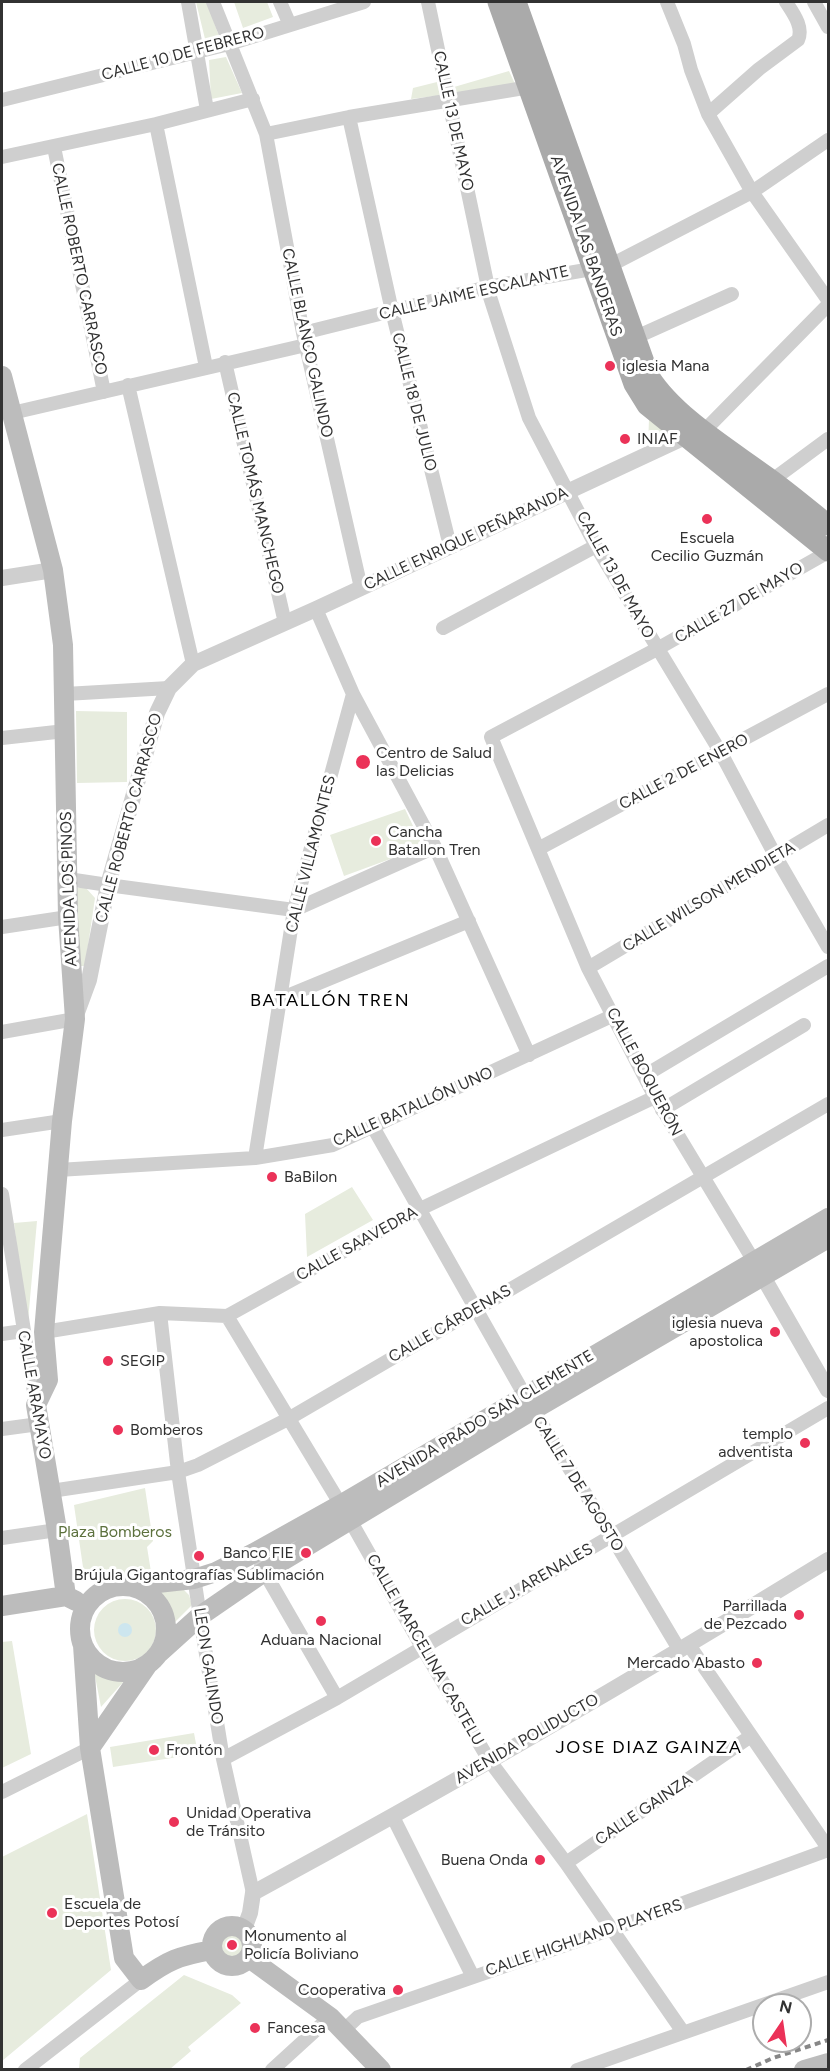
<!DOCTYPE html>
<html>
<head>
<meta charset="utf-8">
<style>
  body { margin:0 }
  #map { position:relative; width:830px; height:2071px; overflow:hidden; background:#fff; font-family:Figtree,sans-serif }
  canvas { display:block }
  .frame { position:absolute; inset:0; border:3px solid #323232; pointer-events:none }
  .north { position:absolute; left:752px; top:1993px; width:60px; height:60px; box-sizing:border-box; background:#fff; border:2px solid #adadad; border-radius:50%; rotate:13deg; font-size:16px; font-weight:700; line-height:24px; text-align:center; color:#323232 }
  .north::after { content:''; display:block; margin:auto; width:21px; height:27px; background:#eb3258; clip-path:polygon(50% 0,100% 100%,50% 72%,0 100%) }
</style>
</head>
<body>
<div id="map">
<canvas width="830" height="2071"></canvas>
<div class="frame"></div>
<div class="north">N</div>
</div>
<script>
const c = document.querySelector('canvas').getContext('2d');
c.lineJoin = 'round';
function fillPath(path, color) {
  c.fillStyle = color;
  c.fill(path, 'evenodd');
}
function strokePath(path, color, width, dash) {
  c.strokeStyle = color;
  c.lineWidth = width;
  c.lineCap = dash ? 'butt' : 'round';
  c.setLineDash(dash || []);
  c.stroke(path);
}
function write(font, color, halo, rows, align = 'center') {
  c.font = font + ' Figtree,sans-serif';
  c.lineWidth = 6;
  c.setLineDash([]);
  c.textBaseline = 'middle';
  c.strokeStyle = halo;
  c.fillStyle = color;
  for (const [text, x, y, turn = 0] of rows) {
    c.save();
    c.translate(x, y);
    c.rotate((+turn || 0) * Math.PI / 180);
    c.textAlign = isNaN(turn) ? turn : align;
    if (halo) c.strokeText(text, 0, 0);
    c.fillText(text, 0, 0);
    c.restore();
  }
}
fillPath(new Path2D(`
  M196,2H207L220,39L206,43Z
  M234,2H267L273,17L243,28Z
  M226,57L242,93L211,99L209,60Z
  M509,71L516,86L411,99L413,88L449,79L454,87Z
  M649,418L670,436L648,450Z
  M76,711L127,712V782L77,783Z
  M405,809L423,847L344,876L330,835Z
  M76,888H86L95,898L85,966H79Z
  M352,1187L373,1220L307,1257L305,1214Z
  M37,1221L27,1332L14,1223Z
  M145,1488L153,1541L147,1547L151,1572L85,1581L74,1505Z
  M183,1589L189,1595L192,1605L173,1624C171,1611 165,1602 156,1593Z
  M94 1630a31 31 0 1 1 62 0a31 31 0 1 1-62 0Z
  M12,1641L31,1754L2,1768V1642Z
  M94,1671C104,1677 114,1681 125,1680L101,1707Z
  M194,1733L198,1754L113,1767L110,1747Z
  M87,1814L111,1970L2,2061V1857Z
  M219 1945a12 12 0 1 1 24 0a12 12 0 1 1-24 0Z
  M184,1975L232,1995L241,2003L188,2047L191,2051L170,2069H79L80,2058Z`), '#e7ecde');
fillPath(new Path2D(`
  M118 1630a7 7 0 1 1 14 0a7 7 0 1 1-14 0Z`), '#cde6ef');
strokePath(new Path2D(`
  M188,2L207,110
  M213,2L266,134L303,333L361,588
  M280,2L290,25
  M428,2L490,297L529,418L596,546L721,753L776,857L828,947
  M667,2L684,44L691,70L708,114L752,192L828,300
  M814,2L828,27
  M2,100L229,44L364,2
  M708,114L759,69L798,40C804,27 793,13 786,2
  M349,117L392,311L450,546
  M156,124L206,367
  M266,134L349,117L530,87L536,88
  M54,147L104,392
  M2,157L156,124L253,99
  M303,333L488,287L609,266L752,192L828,140
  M634,338L732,294
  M225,362L285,623
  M128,385L193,664
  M12,413L306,345
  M704,431L828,305
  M767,484L828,439
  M316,609L353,694L435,847L529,1055
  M443,628L596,546
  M65,694L169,688
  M2,738L65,731
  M538,849L828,694
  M68,879L108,885L294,910L435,847
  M2,927L68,917
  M588,968L828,825
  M280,999L469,921
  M2,1032L75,1019
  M644,1076L828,966
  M662,1110L804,1025
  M373,1127L533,1410L611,1535L680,1651
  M2,1130L62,1121
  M255,1158L294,910L353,694
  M58,1170L255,1158L333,1145L614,1015
  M2,1194L36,1405
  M758,1268L655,1097L588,968L491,737L657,649L828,552
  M160,1313L178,1472L203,1636L223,1759L253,1893
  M227,1316L350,1520L422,1647L489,1760L566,1863L683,2032
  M44,1332L160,1313L227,1316L418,1210L655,1097
  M2,1334L23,1331
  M2,1429L39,1424
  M51,1491L178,1472L198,1465L288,1419L828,1104
  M2,1538L57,1530
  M261,1566L337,1698
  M689,1645L828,1848
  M223,1759L337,1698L828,1408
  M2,1792L90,1748
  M393,1817L473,1977
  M566,1863L751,1736
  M343,2031L358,2017L612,1929L828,1850
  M25,2070L141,1980
  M272,2070L330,2017
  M577,2070L828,1982`), '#cfcfcf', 14);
strokePath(new Path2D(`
  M2,578L53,570
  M75,1018L89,980L108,885L157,713L169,688L193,664L316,609L685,437L696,434
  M762,1275L828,1390
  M244,1929L250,1913L253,1893C448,1787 639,1676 828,1560`), '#cfcfcf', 16);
strokePath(new Path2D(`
  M2,376L53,570L63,645L68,917L75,1019L62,1121L44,1332L48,1380L36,1405L57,1530L66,1596
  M80 1629a43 43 0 1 1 86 0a43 43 0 1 1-86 0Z
  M130,1586L194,1579L216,1572L254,1553L340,1505L828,1218
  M2,1606L66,1596L76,1601
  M83,1645L90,1748L124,1958L141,1980C168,1960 179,1956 212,1950
  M159,1653L200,1616L264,1572L533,1410L828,1238
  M90,1748L148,1664
  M212 1946a20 20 0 1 1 40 0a20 20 0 1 1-40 0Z
  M249,1958L330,2017L381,2070
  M804,2070L828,2063`), '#bcbcbc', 20);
strokePath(new Path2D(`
  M498,2L634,384L647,405L828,551
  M516,2L649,376C674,416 729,449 767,477C788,492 808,509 828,525`), '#aaa', 21);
strokePath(new Path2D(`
  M746,2070L773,2058L828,2040`), '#878787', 4, [6, 4.5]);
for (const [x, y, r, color] of [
  [610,366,6,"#eb3258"],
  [625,439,6,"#eb3258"],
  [707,519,6,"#eb3258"],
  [363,762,8,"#eb3258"],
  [376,841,6,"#eb3258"],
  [272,1177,6,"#eb3258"],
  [775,1332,6,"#eb3258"],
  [108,1361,6,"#eb3258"],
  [118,1430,6,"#eb3258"],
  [805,1443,6,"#eb3258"],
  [306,1553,6,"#eb3258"],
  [199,1556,6,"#eb3258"],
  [799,1615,6,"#eb3258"],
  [321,1621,6,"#eb3258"],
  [757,1663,6,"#eb3258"],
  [154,1750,6,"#eb3258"],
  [174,1822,6,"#eb3258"],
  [540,1860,6,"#eb3258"],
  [52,1913,6,"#eb3258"],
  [232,1945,6,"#eb3258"],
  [398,1990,6,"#eb3258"],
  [255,2028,6,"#eb3258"]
]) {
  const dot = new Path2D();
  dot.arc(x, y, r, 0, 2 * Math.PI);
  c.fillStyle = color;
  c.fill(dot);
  strokePath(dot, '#fff', 2);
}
write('16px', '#323232', '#fff', [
  ["CALLE 10 DE FEBRERO",183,54,-15],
  ["CALLE 13 DE MAYO",453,121,78],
  ["AVENIDA LAS BANDERAS",586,246,71],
  ["CALLE ROBERTO CARRASCO",79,269,78],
  ["CALLE JAIME ESCALANTE",474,293,-13],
  ["CALLE BLANCO GALINDO",307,343,78],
  ["CALLE 18 DE JULIO",414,402,76],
  ["CALLE TOMÁS MANCHEGO",255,493,77],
  ["CALLE ENRIQUE PEÑARANDA",466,539,-25],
  ["CALLE 13 DE MAYO",615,575,61],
  ["CALLE 27 DE MAYO",739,603,-30],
  ["CALLE 2 DE ENERO",684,772,-28],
  ["CALLE ROBERTO CARRASCO",129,818,-75],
  ["CALLE VILLAMONTES",311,854,-76],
  ["AVENIDA LOS PINOS",69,889,-92],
  ["CALLE WILSON MENDIETA",709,897,-31],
  ["CALLE BOQUERÓN",644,1072,62],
  ["CALLE BATALLÓN UNO",413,1107,-24],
  ["CALLE SAAVEDRA",357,1244,-29],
  ["CALLE CÁRDENAS",450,1324,-30],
  ["CALLE ARAMAYO",34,1395,80],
  ["AVENIDA PRADO SAN CLEMENTE",485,1419,-31],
  ["CALLE 7 DE AGOSTO",578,1484,58],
  ["CALLE J. ARENALES",527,1585,-30],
  ["CALLE MARCELINA CASTELU",425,1650,60],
  ["LEON GALINDO",208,1666,81],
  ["AVENIDA POLIDUCTO",527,1739,-30],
  ["CALLE GAINZA",644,1810,-34],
  ["CALLE HIGHLAND PLAYERS",584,1938,-19]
]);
write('16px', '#323232', '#fff', [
  ["iglesia Mana",622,366],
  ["INIAF",637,439],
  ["Escuela",707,538,"center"],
  ["Cecilio Guzmán",707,556,"center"],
  ["Centro de Salud",376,753],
  ["las Delicias",376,771],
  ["Cancha",388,832],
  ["Batallon Tren",388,850],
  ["BaBilon",284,1177],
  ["iglesia nueva",763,1323,"right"],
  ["apostolica",763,1341,"right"],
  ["SEGIP",120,1361],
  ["Bomberos",130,1430],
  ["templo",793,1434,"right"],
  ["adventista",793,1452,"right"],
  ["Banco FIE",294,1553,"right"],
  ["Brújula Gigantografías Sublimación",199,1575,"center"],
  ["Parrillada",787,1606,"right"],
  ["de Pezcado",787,1624,"right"],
  ["Aduana Nacional",321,1640,"center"],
  ["Mercado Abasto",745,1663,"right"],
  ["Frontón",166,1750],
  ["Unidad Operativa",186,1813],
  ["de Tránsito",186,1831],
  ["Buena Onda",528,1860,"right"],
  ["Escuela de",64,1904],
  ["Deportes Potosí",64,1922],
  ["Monumento al",244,1936],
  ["Policía Boliviano",244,1954],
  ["Cooperativa",386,1990,"right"],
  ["Fancesa",267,2028]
], 'left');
write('16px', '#5c713d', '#fff', [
  ["Plaza Bomberos",115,1532]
]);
c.letterSpacing = '1.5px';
write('18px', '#000', '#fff', [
  ["BATALLÓN TREN",330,1001],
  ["JOSE DIAZ GAINZA",649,1748]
]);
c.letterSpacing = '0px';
</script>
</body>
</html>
